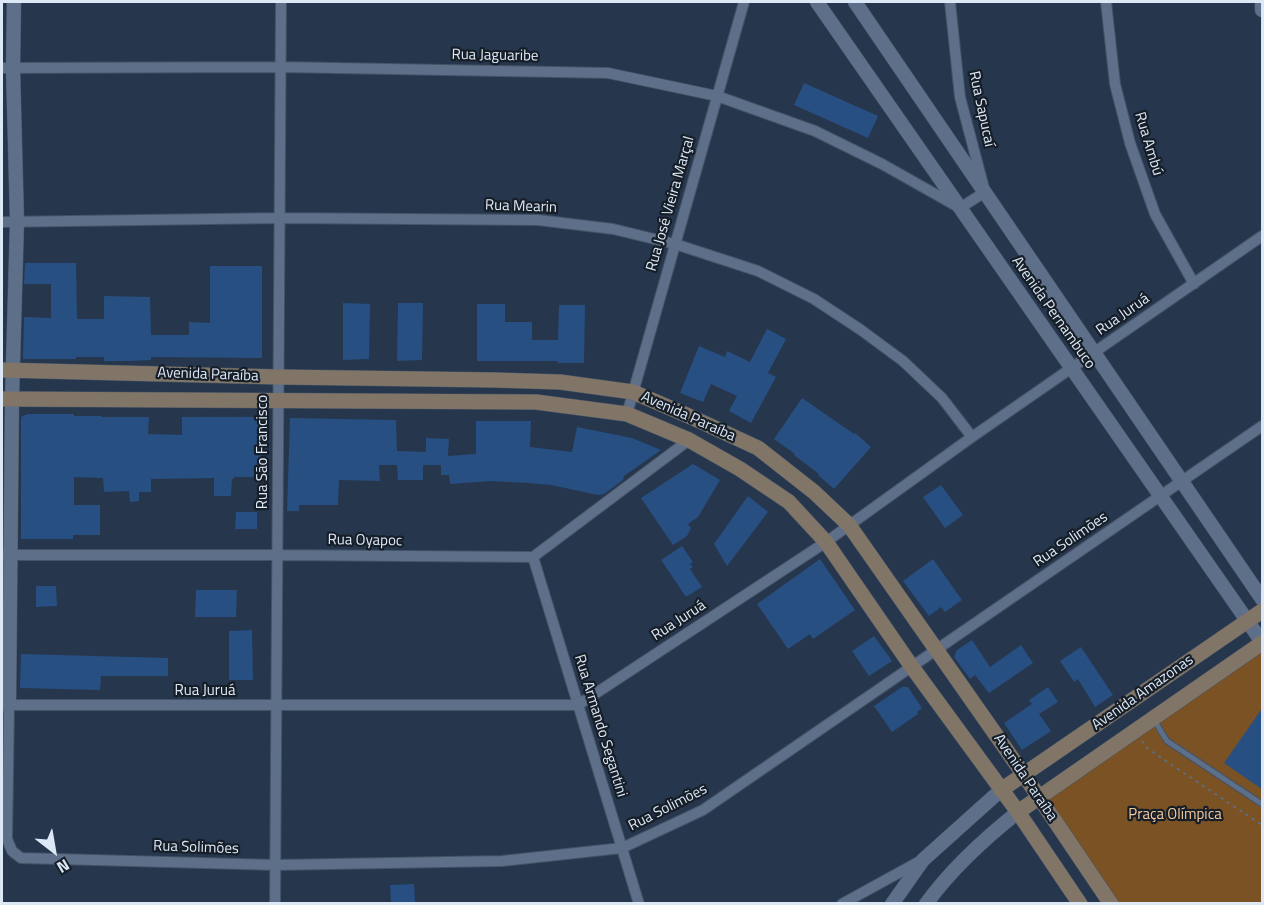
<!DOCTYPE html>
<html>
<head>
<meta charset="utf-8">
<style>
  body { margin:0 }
  #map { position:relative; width:1264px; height:905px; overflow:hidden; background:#26364d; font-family:"Titillium Web",sans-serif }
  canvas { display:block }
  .frame { position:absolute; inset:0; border:3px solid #dde8f6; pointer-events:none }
  .north { position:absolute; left:24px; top:821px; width:60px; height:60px; -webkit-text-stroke:4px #161e28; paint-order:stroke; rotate:149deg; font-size:16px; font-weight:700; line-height:24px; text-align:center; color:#dde8f6 }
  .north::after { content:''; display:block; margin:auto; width:21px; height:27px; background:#dde8f6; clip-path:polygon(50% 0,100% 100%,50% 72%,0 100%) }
</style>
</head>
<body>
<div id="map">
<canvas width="1264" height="905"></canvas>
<div class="frame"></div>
<div class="north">N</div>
</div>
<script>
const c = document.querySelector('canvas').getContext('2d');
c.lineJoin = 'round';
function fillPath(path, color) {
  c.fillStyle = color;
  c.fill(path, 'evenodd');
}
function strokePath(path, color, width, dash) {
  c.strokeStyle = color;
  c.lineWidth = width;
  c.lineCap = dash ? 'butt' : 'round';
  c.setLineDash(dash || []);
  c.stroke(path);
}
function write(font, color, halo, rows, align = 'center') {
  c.font = font + ' "Titillium Web",sans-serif';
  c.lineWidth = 4.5;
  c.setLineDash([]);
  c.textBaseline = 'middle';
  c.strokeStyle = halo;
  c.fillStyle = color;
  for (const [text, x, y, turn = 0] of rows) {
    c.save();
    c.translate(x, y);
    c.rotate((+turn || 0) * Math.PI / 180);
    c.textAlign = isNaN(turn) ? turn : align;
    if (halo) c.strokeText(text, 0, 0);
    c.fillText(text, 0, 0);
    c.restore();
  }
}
fillPath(new Path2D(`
  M1262,648V903H1116L1045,797Z`), '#7b5224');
fillPath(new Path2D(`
  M804,83L878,116L868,138L794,105Z
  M25,263H76L77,319H104V296L150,297L151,335H189V322L210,323V266H262V358L151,357V360L129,361H104V357H76V359H23L24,317L51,318V284H24Z
  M343,303L370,304L369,359L343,360Z
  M398,303H423L422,360L397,361Z
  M477,304H505V322H532V340H558L559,305H585L584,363H557L558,361H477Z
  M767,329L786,339L768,373L776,377L751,423L729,411L737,396L711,384L703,402L680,393L699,346L725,357L727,351L750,362Z
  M802,398L854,434L855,433L871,447L834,489L818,475L819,474L794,455L795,454L774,439Z
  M28,414H74V416H102L101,417H149L148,434L182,435V417H261V477H234V479H232L231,496H214V478L151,479V492H139V501L130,502L129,491L104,492L103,478L74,477V505H100V535H73V539H21V419L22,416Z
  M290,418L396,420L397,451L426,452V438L449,439L448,456L476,454V421H531L530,447L572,452L577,427L632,438L661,450L624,476L623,480L604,494L598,495L551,485L528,483L492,481L450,484L449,475H441V465H423V480H398L397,465H379L380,481L339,480L338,505H299V511H287Z
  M693,464L720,480L698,517L688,524L691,528L687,536L673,545L641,498Z
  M941,485L963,515L945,528L923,497Z
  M748,496L768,512L727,566L714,544Z
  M236,512H257V529H235Z
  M682,546L693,562L690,564L693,567L690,569L702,587L686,597L661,560Z
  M820,559L855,610L813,639L810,634L788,649L757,604Z
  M933,559L962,600L945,612L941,607L929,616L903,581Z
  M36,586H56L57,606L36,607Z
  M196,590H237L236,617H195Z
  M252,630L253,680H229V631Z
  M874,636L892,661L869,676L852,651Z
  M972,640L990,667L1021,645L1033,663L989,693L975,675L970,679L954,657L957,650Z
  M1081,647L1113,695L1095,707L1078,679L1074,682L1060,661Z
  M21,654L168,658V676H101L100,690L20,688Z
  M902,687H908L922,708L917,712L918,714L892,732L874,706Z
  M1048,687L1058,702L1039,714L1051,731L1022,750L1004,723L1032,704L1029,700Z
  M1263,707V790L1224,763Z
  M414,884L415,903H391L390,885Z`), '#284f82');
const service = new Path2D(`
  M1154,720L1167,741L1262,804`);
const minor = new Path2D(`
  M1106,2L1115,84L1130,143L1155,214L1194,284
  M2,68L281,67L608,73L717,96L815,131L882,164L960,208L985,192L960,97L950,2
  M2,222L280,218L538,220L613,229L675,244L758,271L814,299L861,330L903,361L942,398L972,437
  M1262,236L972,437L826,542L578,705H9L7,839L12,851L21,858L276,865L502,861L622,848L703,810L1262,426
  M627,414L744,2
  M2,555H278L533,557L689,440
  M533,557L639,904
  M275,904L281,2
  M842,904L922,860`);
const tertiary = new Path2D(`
  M817,2L1262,642
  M855,2L1262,599
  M1262,2V10
  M2,704L9,705L12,399L17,221L13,68L14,2
  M892,904L923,860L1001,790
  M926,904C952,868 984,839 1018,812`);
const secondary = new Path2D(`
  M2,370L279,377L494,380L560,382L633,392L691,417L758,448L814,492L849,525L1024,775L1111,904
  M2,399L536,402L627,414L689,440L740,469L789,502L826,542L912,667L1018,812L1080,904
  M1001,790L1262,611
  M1018,812L1262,643`);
strokePath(service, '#445265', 7);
strokePath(minor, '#445265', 12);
strokePath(tertiary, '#445265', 15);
strokePath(secondary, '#445265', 16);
strokePath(new Path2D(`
  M1142,741L1148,749L1262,825`), '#5f6d81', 2, [3, 4.5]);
strokePath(service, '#5d6f89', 5);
strokePath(minor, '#5d6f89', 10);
strokePath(tertiary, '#5d6f89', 14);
strokePath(secondary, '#807567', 15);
write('15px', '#dde8f6', '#161e28', [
  ["Rua Jaguaribe",495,56,1],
  ["Rua Sapucaí",981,109,78],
  ["Rua Ambú",1148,144,73],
  ["Rua José Vieira Marçal",671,204,-74],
  ["Rua Mearin",521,207,2],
  ["Avenida Pernambuco",1053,313,55],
  ["Rua Juruá",1123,315,-35],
  ["Avenida Paraíba",208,375,2],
  ["Avenida Paraíba",688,417,24],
  ["Rua São Francisco",263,452,-90],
  ["Rua Solimões",1071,540,-34],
  ["Rua Oyapoc",365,541,1],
  ["Rua Juruá",679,621,-33],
  ["Rua Juruá",205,691],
  ["Avenida Amazonas",1143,693,-35],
  ["Rua Armando Segantini",600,726,73],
  ["Avenida Paraíba",1025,778,56],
  ["Rua Solimões",668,808,-27],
  ["Rua Solimões",196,848,2]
]);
write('15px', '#f5c99d', '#161e28', [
  ["Praça Olímpica",1175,815]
]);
</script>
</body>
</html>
